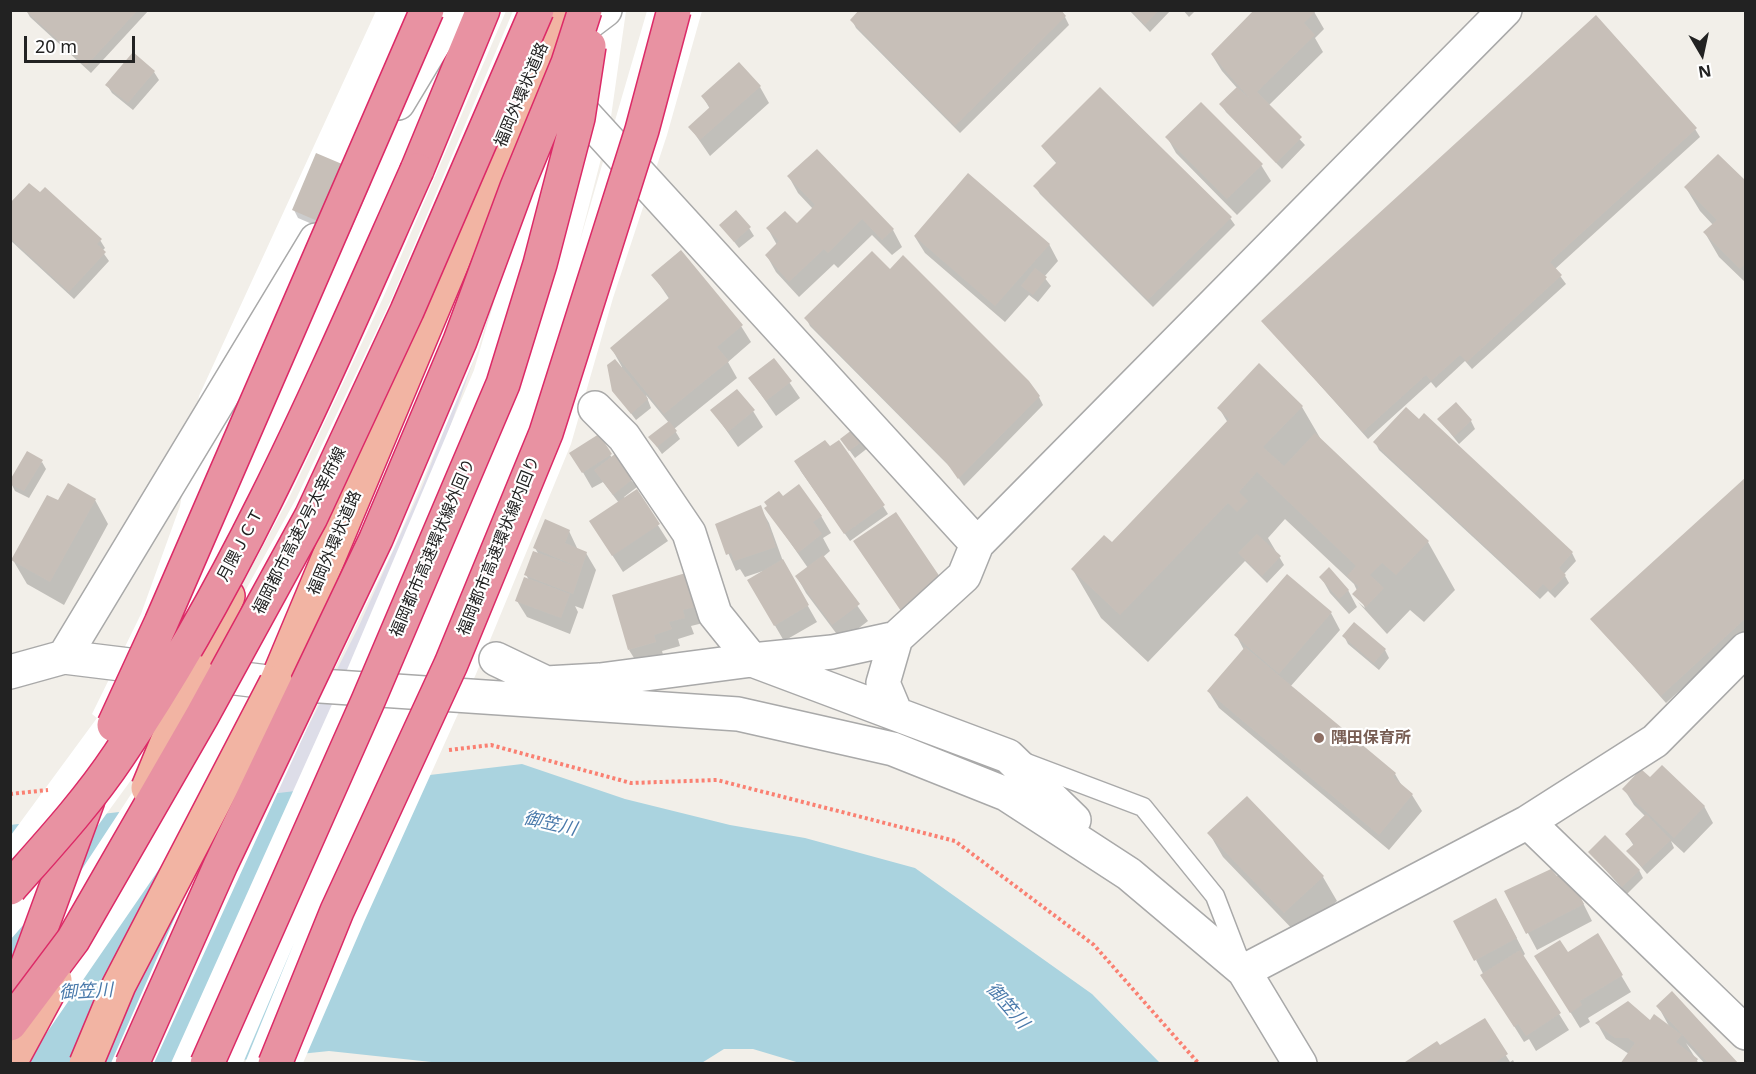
<!DOCTYPE html>
<html>
<head>
<meta charset="utf-8">
<style>
  body { margin:0 }
  #map { position:relative; width:1756px; height:1074px; overflow:hidden; background:#f2efe9; font-family:"Noto Sans",sans-serif }
  canvas { display:block }
  .frame { position:absolute; inset:0; border:12px solid #222; pointer-events:none }
  .north { position:absolute; left:1672px; top:24px; width:60px; height:60px; -webkit-text-stroke:4px #fff; paint-order:stroke; rotate:171deg; font-size:16px; font-weight:700; line-height:24px; text-align:center; color:#222 }
  .north::after { content:''; display:block; margin:auto; width:21px; height:27px; background:#222; clip-path:polygon(50% 0,100% 100%,50% 72%,0 100%) }
  .scale { position:absolute; left:24px; top:36px; width:111px; height:27px; box-sizing:border-box; border:3px solid #222; border-top:0; padding-left:8px; font-size:18px; line-height:21px; white-space:nowrap; color:#222; -webkit-text-stroke:4px #fff; paint-order:stroke }
</style>
</head>
<body>
<div id="map">
<canvas width="1756" height="1074"></canvas>
<div class="frame"></div>
<div class="north">N</div>
<div class="scale">20 m</div>
</div>
<script>
const c = document.querySelector('canvas').getContext('2d');
c.lineJoin = 'round';
function fillPath(path, color) {
  c.fillStyle = color;
  c.fill(path, 'evenodd');
}
function strokePath(path, color, width, dash) {
  c.strokeStyle = color;
  c.lineWidth = width;
  c.lineCap = dash ? 'butt' : 'round';
  c.setLineDash(dash || []);
  c.stroke(path);
}
function write(font, color, halo, rows, align = 'center') {
  c.font = font + ' "Noto Sans","Noto Sans JP",sans-serif';
  c.lineWidth = 4.5;
  c.setLineDash([]);
  c.textBaseline = 'middle';
  c.strokeStyle = halo;
  c.fillStyle = color;
  for (const [text, x, y, turn = 0] of rows) {
    c.save();
    c.translate(x, y);
    c.rotate((+turn || 0) * Math.PI / 180);
    c.textAlign = isNaN(turn) ? turn : align;
    if (halo) c.strokeText(text, 0, 0);
    c.fillText(text, 0, 0);
    c.restore();
  }
}
fillPath(new Path2D(`
  M494,302L427,493L295,795L153,1064L278,786L358,628L422,487Z`), '#dddde8');
fillPath(new Path2D(`
  M522,764L625,799L730,825L805,838L915,868L1092,994L1160,1063L803,1064L753,1049H724L700,1064H450L329,1051L204,1064L11,1063L10,825Z`), '#aad3df');
fillPath(new Path2D(`
  M376,11H506L383,298L289,498L178,703L134,776L38,908L11,939V835L97,718L92,714L141,614L180,506L199,396Z
  M513,11H626L610,124L579,244L647,11H702L667,135L613,298L571,444L476,674L364,922L303,1063H245L294,943L243,1063H171L338,691L474,370L515,230L478,350L394,548L324,691L154,1063H111L201,858L357,531L441,333L430,326L197,814L28,1060L50,918L141,779L296,499L391,300Z`), '#fff');
fillPath(new Path2D(`
  M26,10H149L91,73L30,17Z
  M1129,10H1171L1150,32Z
  M1183,10H1196L1189,17Z
  M1313,10L1324,29L1315,38L1323,52L1268,106L1305,145L1282,169L1226,112L1221,104L1237,88L1222,71L1212,55Z
  M1065,17L1069,25L960,133L856,28L852,20Z
  M133,54L154,72L159,80L133,110L112,93L107,85Z
  M760,87L769,103L710,156L690,127L710,109L703,97Z
  M1695,129L1700,137L1555,269L1566,284L1472,369L1465,361L1436,388L1431,382L1368,439L1263,321Z
  M1167,137L1261,165L1271,181L1237,215L1176,153Z
  M1042,147L1230,218L1235,225L1153,307L1040,194L1035,186L1057,164Z
  M817,151L893,230L902,247L892,255L872,235L838,268L834,264L799,297L776,272L767,256L777,245L768,229L797,225L813,209L798,193L789,177Z
  M367,176L371,184L347,239L298,218L294,210Z
  M1746,183V283L1719,257L1705,233L1713,225L1700,211L1686,188Z
  M10,205L100,240L105,248L102,251L109,261L74,299L10,240Z
  M721,225L749,228L754,236L739,248Z
  M915,237L1049,244L1058,261L1044,277L1051,286L1038,302L1029,295L1005,322L925,253Z
  M653,275L741,326L751,342L728,362L737,378L674,429L680,439L662,454L650,437L669,423L646,395L651,408L636,420L614,391L622,367L612,349L670,300Z
  M806,318L1039,397L1043,405L964,486L953,470L810,326Z
  M774,360L800,398L776,416L750,379Z
  M1302,407L1323,443L1428,542L1455,590L1424,622L1410,610L1387,634L1358,602L1365,608L1354,584L1285,519L1268,538L1284,565L1267,583L1245,561L1148,662L1101,618L1073,570L1112,544L1228,423L1219,408Z
  M712,410L753,411L763,427L738,447Z
  M1439,419L1471,421L1475,429L1459,444Z
  M599,436L612,458L637,487L624,497L625,499L636,491L668,541L623,572L591,522L619,503L603,482L592,488L581,469Z
  M865,440L869,447L855,458L847,447Z
  M1375,442L1572,553L1576,561L1564,574L1569,583L1555,598L1548,591L1540,599L1379,450Z
  M42,462L46,469L29,498L15,491L11,483Z
  M800,470L883,506L888,514L850,541Z
  M1746,480V630L1666,703L1592,619Z
  M95,500L108,524L64,605L27,584L13,560L59,503Z
  M760,507L769,523L784,564L817,622L784,641L749,581L763,571L745,577L740,569L736,571L716,525Z
  M766,508L821,516L831,533L823,538L830,551L823,557L868,621L842,641L806,593L797,577L808,568Z
  M569,531L578,550L586,553L596,570L583,609L575,606L578,612L570,634L527,617L517,601L529,580L526,575L539,555L535,548Z
  M689,574L707,622L691,626L694,634L678,639L680,646L662,651L664,658L639,666L629,650Z
  M1321,577L1348,590L1357,607L1349,614L1330,593Z
  M1331,613L1340,630L1290,687L1395,774L1402,786L1412,795L1422,811L1389,850L1219,708L1209,692L1244,650L1236,635Z
  M1344,636L1385,650L1389,658L1379,670L1348,644Z
  M1624,789L1704,806L1713,823L1684,853L1671,841L1674,848L1647,874L1628,851L1634,846L1627,835L1646,817L1634,805Z
  M1247,798L1323,877L1337,901L1299,936L1223,857L1209,833Z
  M1590,852L1639,870L1643,878L1627,894Z
  M1556,878L1576,889L1592,921L1537,950L1506,892Z
  M1505,916L1525,954L1523,956L1569,1030L1536,1051L1529,1039L1524,1042L1492,991L1476,960Z
  M1597,935L1631,992L1588,1018L1590,1022L1580,1028L1546,972L1568,954Z
  M1658,1006L1737,1064H1705L1686,1043L1699,1064H1622L1629,1054L1606,1039L1597,1023L1650,1022L1670,1028Z
  M1484,1020L1510,1062L1513,1060L1515,1064H1405L1440,1048Z`), '#0003');
fillPath(new Path2D(`
  M25,10H138L86,66Z
  M859,10H1061L1066,16L955,126L850,20Z
  M1131,10H1159L1145,25Z
  M1254,10H1317L1304,23L1315,35L1257,92L1302,137L1276,163L1219,104L1237,87L1250,99L1211,54Z
  M1596,15L1697,128L1550,262L1562,275L1467,362L1460,355L1431,381L1426,375L1363,432L1261,321Z
  M133,52L155,71L128,103L105,85Z
  M739,62L761,86L700,140L688,127L710,107L701,96Z
  M1100,87L1232,217L1148,300L1033,186L1057,162L1041,146Z
  M1201,102L1263,164L1227,199L1165,137Z
  M817,149L894,229L882,240L862,219L828,253L824,249L789,282L765,255L779,241L766,228L785,211L797,223L815,205L787,176Z
  M316,153L368,175L343,232L292,210Z
  M1718,154L1746,181V263L1740,269L1703,232L1717,220L1684,187Z
  M968,173L1050,244L995,306L914,236Z
  M29,183L40,192L45,187L102,239L97,244L106,252L69,292L10,238V203Z
  M736,210L751,227L734,242L719,225Z
  M681,250L743,325L717,347L729,361L664,414L610,348L670,297L651,275Z
  M872,251L890,269L903,255L1029,381L1040,396L958,479L946,462L804,318Z
  M1035,268L1047,277L1033,295L1021,286Z
  M774,358L792,381L766,401L748,378Z
  M615,359L648,399L631,414L612,391L607,365Z
  M1259,363L1303,406L1263,447L1284,466L1315,433L1429,541L1396,575L1382,563L1370,575L1384,588L1366,607L1352,594L1359,587L1347,576L1356,566L1257,472L1239,492L1248,501L1237,512L1228,503L1120,615L1071,569L1104,535L1112,542L1229,419L1217,408Z
  M737,389L755,410L728,432L710,410Z
  M1456,402L1472,420L1454,437L1437,419Z
  M1406,407L1419,419L1424,413L1573,552L1559,568L1566,575L1550,591L1543,584L1535,593L1373,442Z
  M669,421L677,431L657,447L648,437Z
  M857,426L866,439L849,451L840,439Z
  M599,434L612,454L582,473L569,453Z
  M825,440L830,446L839,440L885,505L844,534L794,461Z
  M27,451L43,460L24,491L10,484V480Z
  M615,454L634,478L613,495L594,470Z
  M1746,477V618L1661,696L1590,619Z
  M68,483L96,499L50,582L11,560L47,495L58,500Z
  M799,484L822,516L813,522L822,534L798,553L764,508L767,506L764,502L779,491L783,496Z
  M637,489L660,524L612,556L589,521Z
  M761,505L776,547L734,561L731,553L726,555L715,524Z
  M896,512L940,577L903,614L853,541Z
  M545,519L570,530L565,543L587,552L573,594L524,575L533,551L578,567L533,548Z
  M1257,534L1281,556L1262,576L1238,553Z
  M823,555L860,604L832,625L795,576Z
  M783,559L809,605L774,626L747,580Z
  M1329,567L1349,590L1339,599L1319,577Z
  M689,572L699,606L683,610L685,618L669,622L672,629L654,635L656,642L628,650L612,595Z
  M1287,574L1332,612L1279,674L1234,635Z
  M524,577L570,594L561,618L515,601Z
  M1354,622L1386,649L1374,663L1342,636Z
  M1245,647L1396,773L1393,777L1413,794L1379,835L1207,691Z
  M1662,765L1705,806L1674,838L1622,789L1641,769L1650,777Z
  M1247,796L1324,876L1284,913L1207,833Z
  M1646,814L1671,840L1642,867L1626,851L1634,844L1625,834Z
  M1605,835L1640,870L1622,887L1588,852Z
  M1551,869L1557,876L1567,871L1584,904L1526,934L1504,891Z
  M1496,898L1517,938L1474,961L1453,921Z
  M1598,933L1623,975L1580,1001L1582,1005L1570,1013L1534,956L1560,940L1568,952Z
  M1520,950L1561,1013L1526,1036L1518,1024L1514,1027L1480,975Z
  M1672,991L1739,1064H1709L1656,1006Z
  M1628,1001L1650,1020L1654,1014L1682,1035L1676,1042L1698,1059L1695,1064H1620L1635,1043L1628,1038H1615L1595,1023Z
  M1485,1018L1508,1054L1493,1064H1402L1437,1041L1440,1045Z`), '#c7bfb8');
const service = new Path2D(`
  M1024,762L1143,807L1215,896L1240,961`);
const minor = new Path2D(`
  M564,41L605,10
  M563,91L977,544
  M398,103L454,10
  M595,408L624,437L689,533L715,614L752,660L832,652L896,638
  M64,657L316,240
  M496,659L565,692
  M10,672L64,657L276,683L738,714L893,749L1006,794L1129,874L1244,971L1300,1064
  M546,683L600,680L752,660L1008,756L1074,820
  M896,714L883,683L896,638L964,576L977,544L1505,10
  M1528,822L1655,741L1746,649
  M1244,971L1528,822L1746,1033`);
const trunk = new Path2D(`
  M196,672L228,596
  M276,683L558,10`);
const motorway = new Path2D(`
  M417,170L483,10
  M10,1013L88,800`);
strokePath(service, '#a9a9a9', 21);
strokePath(minor, '#a9a9a9', 36);
strokePath(trunk, '#dc2a67', 36);
strokePath(motorway, '#dc2a67', 36);
strokePath(new Path2D(`
  M449,750L491,745L631,783L717,780L955,841L1094,945L1199,1064
  M10,794L48,790`), '#fa8072', 4, [3, 3]);
strokePath(service, '#fff', 18);
strokePath(minor, '#fff', 33);
strokePath(trunk, '#f2b4a3', 33);
strokePath(motorway, '#e892a2', 33);
const trunkBridge = new Path2D(`
  M148,788L196,672
  M10,1063L55,980
  M86,1064L119,985L276,683`);
const motorwayBridge = new Path2D(`
  M114,725L161,623L427,10
  M10,888C48,845 87,803 119,755C242,574 328,369 417,170
  M10,1024L73,940L202,716L311,517L407,311L537,10
  M132,1064L221,864L376,539L460,341L517,187L568,63L585,10
  M207,1064L368,701L503,384L540,264L578,118L589,46
  M275,1064L337,911L451,664L546,433L642,130L674,10`);
strokePath(trunkBridge, '#dc2a67', 36, []);
strokePath(motorwayBridge, '#dc2a67', 36, []);
strokePath(trunkBridge, '#f2b4a3', 33);
strokePath(motorwayBridge, '#e892a2', 33);
for (const [x, y, r, color] of [
  [1319,738,6,"#8d6e63"]
]) {
  const dot = new Path2D();
  dot.arc(x, y, r, 0, 2 * Math.PI);
  c.fillStyle = color;
  c.fill(dot);
  strokePath(dot, '#fff', 2);
}
write('16px', '#222', '#fff', [
  ["福岡外環状道路",522,95,-67],
  ["福岡都市高速2号太宰府線",300,531,-63],
  ["福岡外環状道路",335,543,-67],
  ["月隈ＪＣＴ",241,545,-62],
  ["福岡都市高速環状線内回り",499,546,-68],
  ["福岡都市高速環状線外回り",433,548,-67]
]);
write('bold 16px', '#785e54', '#fff', [
  ["隅田保育所",1331,738]
], 'left');
write('italic 18px', '#4a7aab', '#fff', [
  ["御笠川",550,824,13],
  ["御笠川",86,992,-3],
  ["御笠川",1007,1006,49]
]);
</script>
</body>
</html>
